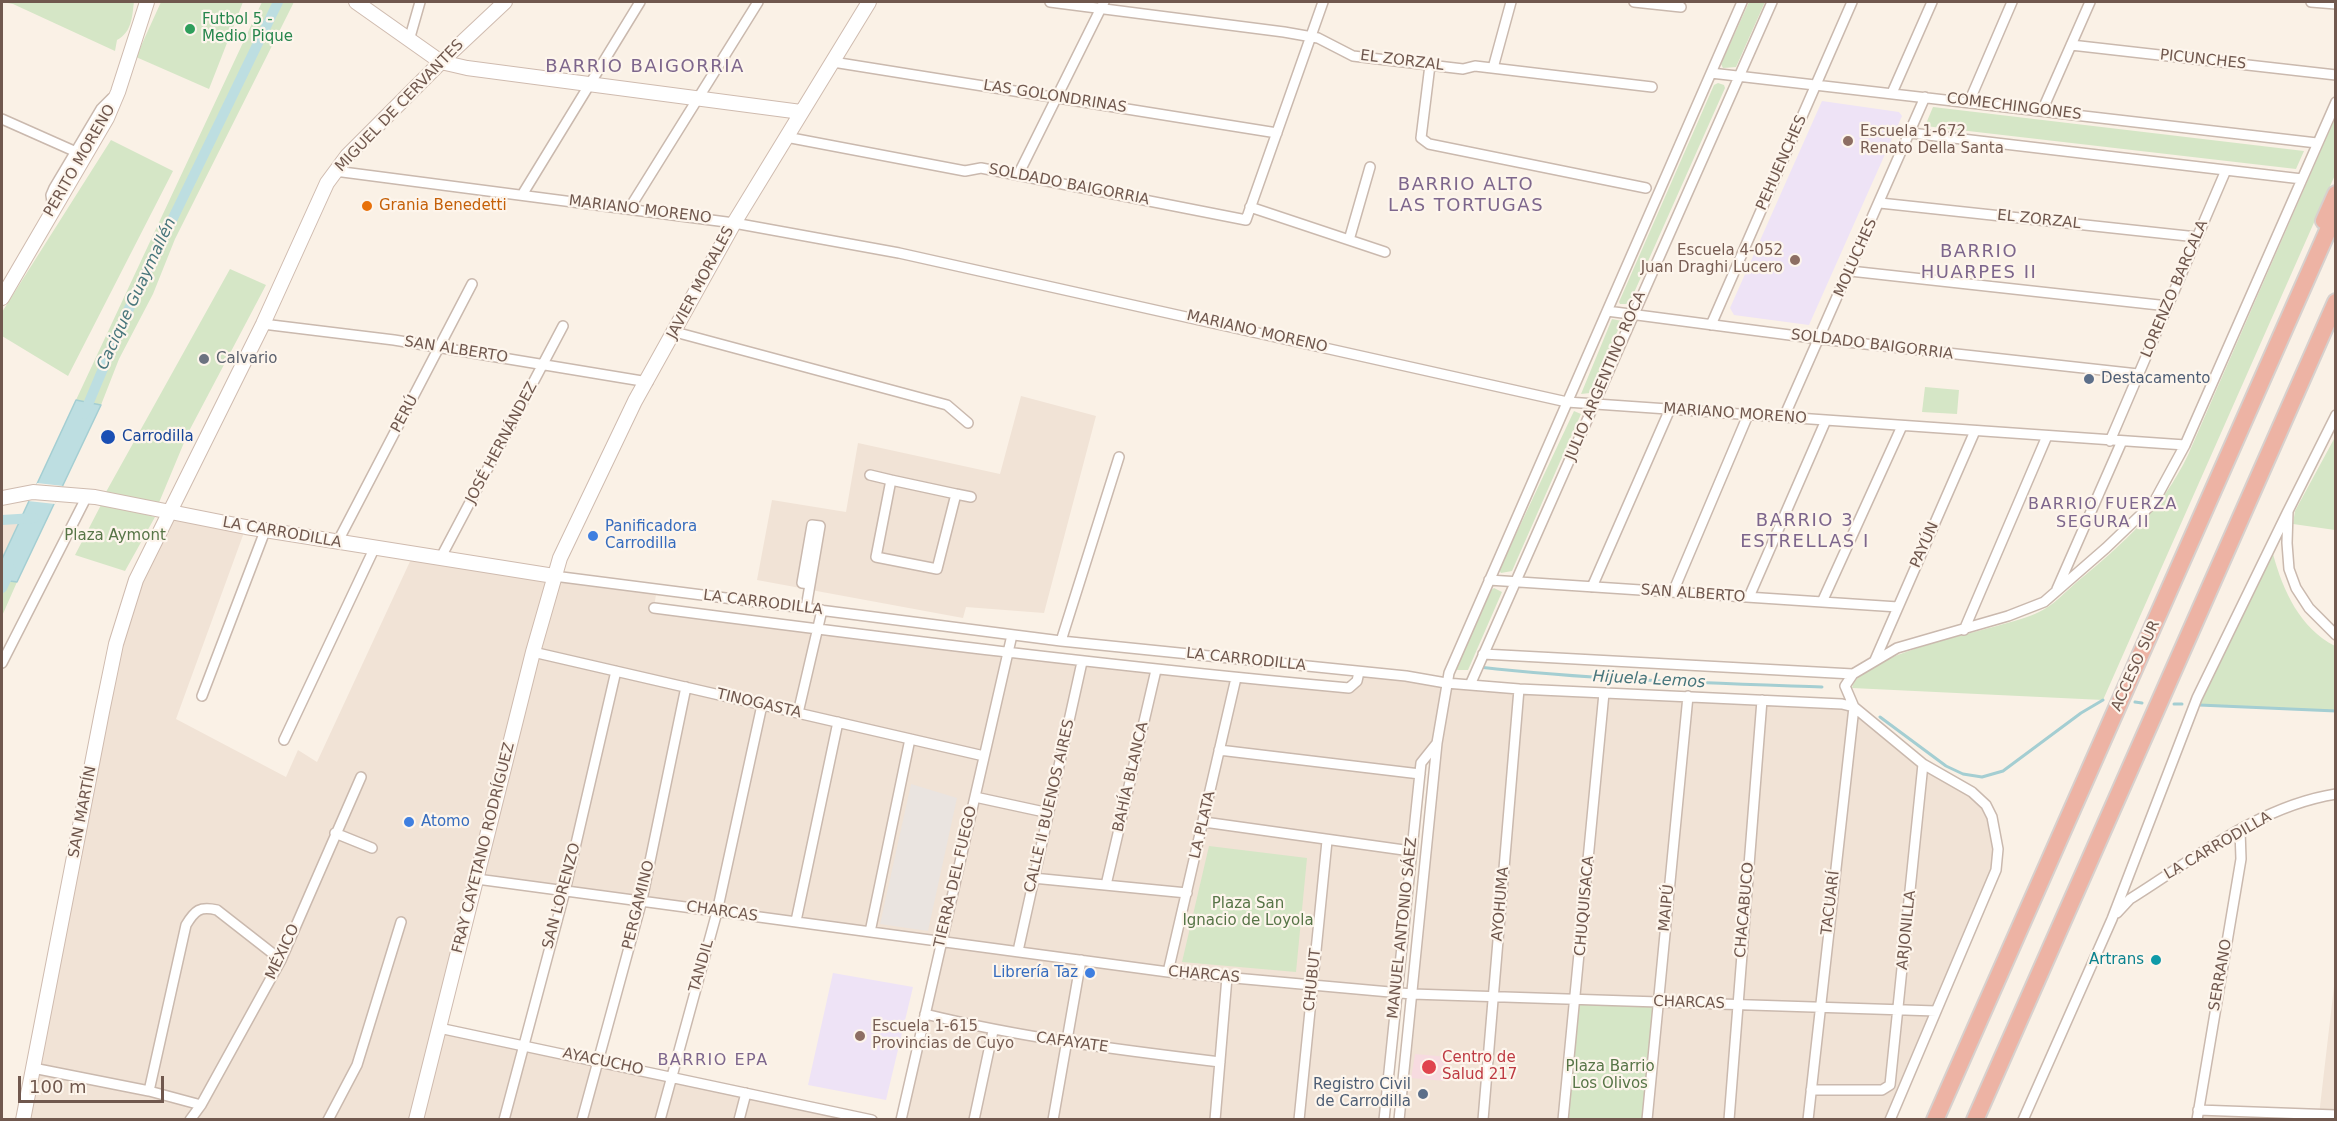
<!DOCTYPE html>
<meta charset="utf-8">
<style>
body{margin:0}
#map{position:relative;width:2337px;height:1121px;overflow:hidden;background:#faf1e6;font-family:"DejaVu Sans",sans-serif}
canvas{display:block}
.frame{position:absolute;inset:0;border:3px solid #70584e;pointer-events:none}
.scale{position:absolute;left:18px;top:1076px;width:146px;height:27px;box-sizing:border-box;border:3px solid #70584e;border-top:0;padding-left:8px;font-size:18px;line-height:21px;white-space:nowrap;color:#70584e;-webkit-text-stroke:4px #fdf5ec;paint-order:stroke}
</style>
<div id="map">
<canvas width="2337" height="1121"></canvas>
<div class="frame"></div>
<div class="scale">100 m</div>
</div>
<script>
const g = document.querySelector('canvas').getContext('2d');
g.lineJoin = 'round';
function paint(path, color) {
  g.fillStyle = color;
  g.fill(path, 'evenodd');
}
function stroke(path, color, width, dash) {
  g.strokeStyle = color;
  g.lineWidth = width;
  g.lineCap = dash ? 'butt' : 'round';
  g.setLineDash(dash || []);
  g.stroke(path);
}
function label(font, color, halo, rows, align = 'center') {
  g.font = font + ' "DejaVu Sans",sans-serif';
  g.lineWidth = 4.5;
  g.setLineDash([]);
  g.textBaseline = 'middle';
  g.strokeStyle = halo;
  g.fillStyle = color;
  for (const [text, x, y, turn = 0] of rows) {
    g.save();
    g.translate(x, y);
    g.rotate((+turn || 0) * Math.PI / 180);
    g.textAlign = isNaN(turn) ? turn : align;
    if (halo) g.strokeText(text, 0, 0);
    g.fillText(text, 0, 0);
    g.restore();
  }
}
paint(new Path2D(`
 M1021,396L1096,416L1044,613L966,607L963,618L757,580L772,500L846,512L858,443L1000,474Z
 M171,514L246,527L176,719L286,777L298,750L317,762L413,555L657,589L654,607L1349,688L1359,672L1446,683L1842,704L1923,764L1972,792L1992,817L1996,870L1890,1119H1399L1437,744L1425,757L1384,1119H901L941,942L565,891L478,872L439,1028L872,1119L23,1120L116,644Z
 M20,519L2,559V520Z
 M2335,978V1119L2197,1120L2198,1110L2319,1115Z`), '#f1e3d6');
paint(new Path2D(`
 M911,784L957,798L928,931L880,924Z`), '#eae4e0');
paint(new Path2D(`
 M1822,101L1899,112L1902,116L1809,325L1734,315L1730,308Z
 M833,973L913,987L886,1100L808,1085Z`), '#eee3f6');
paint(new Path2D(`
 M1415,1054L1447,1057L1445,1081L1411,1078Z`), '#f7dbe0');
paint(new Path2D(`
 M2,2H134C132,17 132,32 117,40L115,51L13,4Z
 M161,2H243L209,89L136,57Z
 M262,2H294L175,239L153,294L119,359L101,405L76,400Z
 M1749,2H1765L1736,67L1723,68L1721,64Z
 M1718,83L1724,85L1725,88L1629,304H1620L1619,302L1714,85Z
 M1933,107L2304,151L2296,169L1925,126Z
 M2335,118V175L2103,700L1852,688C1862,650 2003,630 2039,612C2053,606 2066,591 2078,581C2124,543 2162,509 2188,455Z
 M111,140L173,171L68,376L2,336V312Z
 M230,269L266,285L188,433L158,505L106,492Z
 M1612,319L1622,321L1590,393L1581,394Z
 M1925,387L1959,390L1957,414L1922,412Z
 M1574,411L1581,414L1512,571L1501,573L1499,570Z
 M2334,439L2335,530L2293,524L2295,511Z
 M102,503L155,517L125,571L75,555Z
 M2273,554C2283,591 2300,628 2335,646V711L2199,705Z
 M2,580L17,582L2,616Z
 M1494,588L1502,592L1468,670H1456L1455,668L1491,590Z
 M1209,846L1307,858L1296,972L1182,962Z
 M1577,999L1658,1002L1647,1119L1563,1120Z`), '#d5e6c6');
const water = new Path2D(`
 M76,400L101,405L17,582L2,580V559Z`);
paint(water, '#bddee1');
stroke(water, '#a4ced2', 1.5);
paint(new Path2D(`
 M37,483L63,486L55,504L28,501Z`), '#faf1e6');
stroke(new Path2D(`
 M1479,667C1593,680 1707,683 1822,687
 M2135,702L2142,703
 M2174,704H2182
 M2199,705L2336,711
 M1880,717L1946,766L1963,774L1982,777L2003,771L2081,713L2103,700`), '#a4ced2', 3);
stroke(new Path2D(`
 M84,414L123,321L278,2
 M2,520L34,518
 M2,588L11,569`), '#bddee1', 10);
const street = new Path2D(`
 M1050,2L1284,32L1318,38L1353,56L1463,69L1475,66L1652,87
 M1634,2L1681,7
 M2311,2L2336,4
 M410,37L420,2
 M2071,45L2336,75
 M833,62L1277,133
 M1430,65L1421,138L1429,144L1646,188
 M1493,68L1511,2
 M1711,73L2317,143
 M1892,93L1932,2
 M1969,102L2012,2
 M2042,111L2090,2
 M2,119L74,151
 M1911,133L2302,179
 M786,137L965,171L981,168L1246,220L1323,2
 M335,171L734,223L899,253L1567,402L2185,445
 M1018,175L1104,2
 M522,195L640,2
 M1880,203L2197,237
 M1250,207L1385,252
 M53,209L51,195L54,188L101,109L112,98
 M629,209L758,2
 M1349,240L1370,167
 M1850,271L2168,306
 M1607,311L1820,339L2138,374
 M263,324L394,340L648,382
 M1711,325L1852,2
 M675,332L947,405L968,423
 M2336,415L2288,511L2287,543L2289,569L2296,588L2309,608L2336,635
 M1784,417L1925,97
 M2110,441L2226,170
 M870,475L891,480
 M891,480L956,494L937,569L876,557Z
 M956,494L971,497
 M337,543L472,284
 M440,559L563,326
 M554,576L1061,641L1406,676L1446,683L1519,689L1842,704L1854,707L1923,764L1972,792L1986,805L1992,817L1998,849L1996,870L1890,1120
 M1489,580L1898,607
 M1592,587L1670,409
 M2057,589L2122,441
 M1673,592L1748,415
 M1749,597L1826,420
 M1822,602L1902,426
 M654,608C885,638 1117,667 1349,688L1357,681L1359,672
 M806,608L820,526L812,525L802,583L810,584
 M1964,630L2047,436
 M1061,641L1119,457
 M533,652L984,756
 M1483,654L1853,674
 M1875,660L1975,431
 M2,663L87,496
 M1470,685L1772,2
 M202,696L265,531
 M798,713L822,610
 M284,740L374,549
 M1219,750L1420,774
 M975,797L1049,813
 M1204,822L1411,851
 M335,833L372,848
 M1033,878L1187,893
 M477,879L1168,972L1412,994L1936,1011
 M1106,885L1156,670
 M2117,913L2130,899C2194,859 2259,806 2336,794
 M796,921L838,722
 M870,932L910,739
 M1018,951L1082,662
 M1168,972L1236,678
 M925,1014C1023,1038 1120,1050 1220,1062
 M439,1028L872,1120
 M33,1068L149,1091L201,1105
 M1811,1090H1882L1890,1085L1923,764
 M149,1091L186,925C195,910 200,906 217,910L281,960
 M2198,1110L2336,1115
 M190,1120L201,1105L281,960L361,777
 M328,1120L357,1065L401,922
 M504,1120L565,891L616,671
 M582,1120L642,900L686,687
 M660,1120L717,912L762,705
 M739,1120L746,1093
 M901,1120L1012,635
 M974,1120L993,1031
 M1053,1120L1081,960
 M1215,1120L1227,977
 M1299,1120L1327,841
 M1384,1120L1421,763L1437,743
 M1399,1120L1437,743L1449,673L1742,2
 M1483,1120L1519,689
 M1563,1120L1604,693
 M1647,1120L1688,696
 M1729,1120L1762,700
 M1808,1120L1854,707L1845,686L1853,674L1897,648L2008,616L2044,602L2106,548L2154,502L2185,445L2336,102
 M2023,1120L2112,919L2197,698L2288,511
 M2197,1120L2241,859L2240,830`);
const secondary = new Path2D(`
 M356,2L441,62L467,68L801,112
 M2,298L107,118L118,92L147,2
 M2,498L33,492L95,497L246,527L554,576
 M23,1120L102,712L116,644L136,580L263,324L327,183L347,156L441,62L505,2
 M416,1120L533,652L560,558L635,401L734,223L869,2`);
const highway = new Path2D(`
 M2324,221L2336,194
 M1935,1120L2336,212
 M1975,1120L2336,302`);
stroke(street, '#cab9ae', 12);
stroke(secondary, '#cfbbaf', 16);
stroke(highway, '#d7d0cd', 20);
stroke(street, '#fff', 9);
stroke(secondary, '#fff', 14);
stroke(highway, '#edb3a4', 16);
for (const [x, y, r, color] of [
 [190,29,6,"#2e9e5b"],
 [1848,141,6,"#8d6e63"],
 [367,206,6,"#e8710a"],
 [1795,260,6,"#8d6e63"],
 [204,359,6,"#6b7280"],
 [2089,379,6,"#5c6f8a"],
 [108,437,8,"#1a4fb4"],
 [593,536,6,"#3f7fe0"],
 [409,822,6,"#3f7fe0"],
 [2156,960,6,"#0f9aa8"],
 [1090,973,6,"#3f7fe0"],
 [860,1036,6,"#8d6e63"],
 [1429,1067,8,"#e0444e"],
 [1423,1094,6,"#5c6f8a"]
]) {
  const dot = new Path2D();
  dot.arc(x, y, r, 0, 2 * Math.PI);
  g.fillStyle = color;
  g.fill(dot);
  stroke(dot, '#fdf5ec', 2);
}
label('15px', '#27864d', '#fdf5ec', [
 ["Futbol 5 -",202,20],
 ["Medio Pique",202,37]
], 'left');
label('15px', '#70584e', '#fdf5ec', [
 ["PICUNCHES",2203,60,6],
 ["EL ZORZAL",1402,61,7],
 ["LAS GOLONDRINAS",1055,97,9],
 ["MIGUEL DE CERVANTES",400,106,-46],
 ["COMECHINGONES",2014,107,7],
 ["PERITO MORENO",80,161,-60],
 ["PEHUENCHES",1782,163,-66],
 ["SOLDADO BAIGORRIA",1069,185,11],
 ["MARIANO MORENO",640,210,7],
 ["EL ZORZAL",2039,220,6],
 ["MOLUCHES",1856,258,-66],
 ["JAVIER MORALES",701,283,-62],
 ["LORENZO BARCALA",2175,289,-67],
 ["MARIANO MORENO",1257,332,13],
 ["SOLDADO BAIGORRIA",1872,345,7],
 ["SAN ALBERTO",456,350,9],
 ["JULIO ARGENTINO ROCA",1606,376,-67],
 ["PERÚ",405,414,-62],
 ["MARIANO MORENO",1735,414,4],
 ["JOSÉ HERNÁNDEZ",502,443,-62],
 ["LA CARRODILLA",282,533,10],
 ["PAYÚN",1925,545,-66],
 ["SAN ALBERTO",1693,594,4],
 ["LA CARRODILLA",763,603,7],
 ["LA CARRODILLA",1246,660,6],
 ["ACCESO SUR",2136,666,-66],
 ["TINOGASTA",759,704,13],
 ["BAHÍA BLANCA",1131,777,-77],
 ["CALLE II BUENOS AIRES",1050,806,-77],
 ["SAN MARTÍN",83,812,-79],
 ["LA PLATA",1203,825,-77],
 ["LA CARRODILLA",2218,846,-30],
 ["FRAY CAYETANO RODRÍGUEZ",484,848,-76],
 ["TIERRA DEL FUEGO",956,877,-77],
 ["SAN LORENZO",562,896,-75],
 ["TACUARÍ",1831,903,-83],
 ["AYOHUMA",1501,904,-85],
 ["PERGAMINO",639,905,-76],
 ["CHUQUISACA",1585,906,-85],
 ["MAIPÚ",1667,908,-84],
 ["CHACABUCO",1745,910,-85],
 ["CHARCAS",722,912,8],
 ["MANUEL ANTONIO SÁEZ",1403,928,-84],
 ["ARJONILLA",1907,930,-84],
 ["MÉXICO",283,952,-65],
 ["TANDIL",702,966,-74],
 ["CHARCAS",1204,975,5],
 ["SERRANO",2221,975,-80],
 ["CHUBUT",1313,980,-84],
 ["CHARCAS",1689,1003,2],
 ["CAFAYATE",1072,1043,8],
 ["AYACUCHO",603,1062,12]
]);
label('15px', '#785e54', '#fdf5ec', [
 ["Escuela 1-672",1860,132],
 ["Renato Della Santa",1860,149],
 ["Escuela 4-052",1783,251,"right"],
 ["Juan Draghi Lucero",1783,268,"right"],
 ["Escuela 1-615",872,1027],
 ["Provincias de Cuyo",872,1044]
], 'left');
label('15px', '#c56008', '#fdf5ec', [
 ["Grania Benedetti",379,206]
], 'left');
label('15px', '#5b616d', '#fdf5ec', [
 ["Calvario",216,359]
], 'left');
label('15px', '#4e5e75', '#fdf5ec', [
 ["Destacamento",2101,379],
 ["Registro Civil",1411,1085,"right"],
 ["de Carrodilla",1411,1102,"right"]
], 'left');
label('15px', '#164399', '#fdf5ec', [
 ["Carrodilla",122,437]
], 'left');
label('15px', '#366cbe', '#fdf5ec', [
 ["Panificadora",605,527],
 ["Carrodilla",605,544],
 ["Atomo",421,822],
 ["Librería Taz",1078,973,"right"]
], 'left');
label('15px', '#577547', '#fdf5ec', [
 ["Plaza Aymont",115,536],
 ["Plaza San",1248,904],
 ["Ignacio de Loyola",1248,921],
 ["Plaza Barrio",1610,1067],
 ["Los Olivos",1610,1084]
]);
label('15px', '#0d838f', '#fdf5ec', [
 ["Artrans",2144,960]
], 'right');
label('15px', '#be3a42', '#fdf5ec', [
 ["Centro de",1442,1058],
 ["Salud 217",1442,1075]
], 'left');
label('italic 16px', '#47757b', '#fdf5ec', [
 ["Cacique Guaymallén",137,294,-65],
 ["Hijuela Lemos",1649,680,3]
]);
g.letterSpacing = '1.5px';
label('16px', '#7d668c', '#fdf5ec', [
 ["BARRIO FUERZA",2103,505],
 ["SEGURA II",2103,523],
 ["BARRIO EPA",713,1061]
]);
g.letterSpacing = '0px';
g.letterSpacing = '1.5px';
label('18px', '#7d668c', '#fdf5ec', [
 ["BARRIO BAIGORRIA",645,67],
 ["BARRIO ALTO",1466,185],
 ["LAS TORTUGAS",1466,206],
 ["BARRIO",1979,252],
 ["HUARPES II",1979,273],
 ["BARRIO 3",1805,521],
 ["ESTRELLAS I",1805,542]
]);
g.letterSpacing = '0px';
</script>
